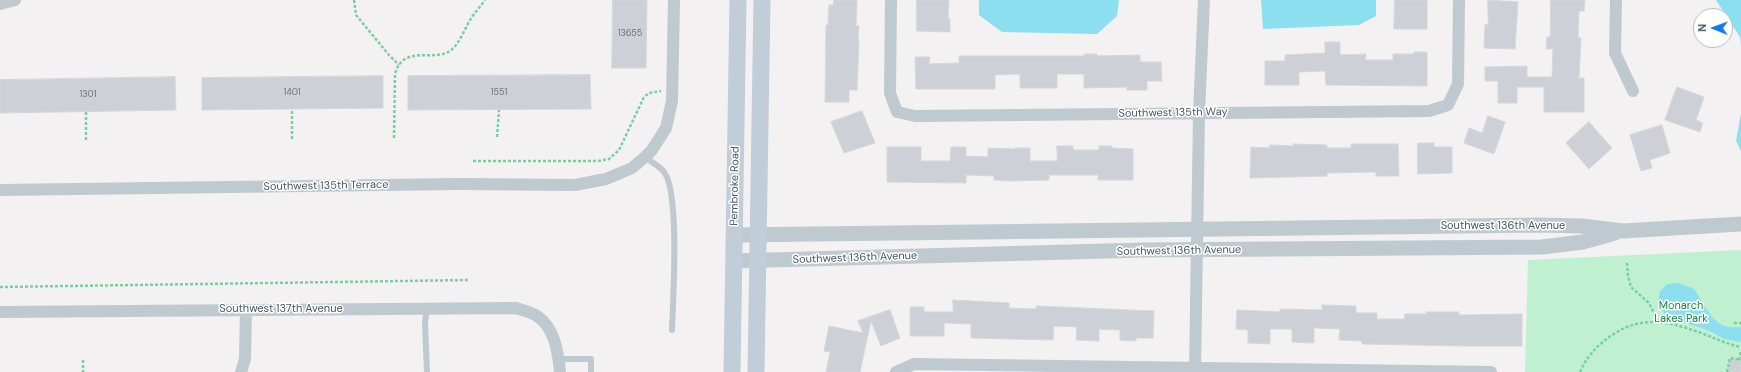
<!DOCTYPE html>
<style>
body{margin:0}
#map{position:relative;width:1741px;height:372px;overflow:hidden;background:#f3f1f1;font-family:"DM Sans",sans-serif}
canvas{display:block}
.north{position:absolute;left:1693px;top:8px;width:40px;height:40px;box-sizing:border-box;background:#fff;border:1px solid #b6bbbf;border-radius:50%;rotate:271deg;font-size:11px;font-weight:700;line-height:16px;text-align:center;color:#48555f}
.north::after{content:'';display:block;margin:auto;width:14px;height:18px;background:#137aeb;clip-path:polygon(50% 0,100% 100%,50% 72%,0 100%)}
</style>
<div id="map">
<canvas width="1741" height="372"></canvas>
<div class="north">N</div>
</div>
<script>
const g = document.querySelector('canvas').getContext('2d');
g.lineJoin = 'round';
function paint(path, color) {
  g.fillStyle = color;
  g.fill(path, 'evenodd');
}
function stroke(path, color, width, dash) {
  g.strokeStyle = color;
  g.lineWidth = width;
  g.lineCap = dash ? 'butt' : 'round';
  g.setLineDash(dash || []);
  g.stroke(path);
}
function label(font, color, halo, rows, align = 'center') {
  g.font = font + ' "DM Sans",sans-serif';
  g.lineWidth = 3;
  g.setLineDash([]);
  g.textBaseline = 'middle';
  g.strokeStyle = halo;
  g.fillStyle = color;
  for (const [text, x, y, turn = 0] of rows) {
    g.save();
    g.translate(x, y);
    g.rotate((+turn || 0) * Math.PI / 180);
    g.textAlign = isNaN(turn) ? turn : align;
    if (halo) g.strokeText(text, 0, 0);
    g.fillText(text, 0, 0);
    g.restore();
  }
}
paint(new Path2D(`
 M1741,250V372H1525L1528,260Z`), '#bff1d1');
paint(new Path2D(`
 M979,0H1119L1117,16L1097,34L1002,32L979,15Z
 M1261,0H1376V16L1359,25L1263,29Z
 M1716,0H1741V46L1740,37Z
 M1741,113V151L1736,141Z
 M1678,283L1694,289C1703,301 1709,320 1725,326C1729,328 1736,327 1741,327V342L1724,339L1710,331L1670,318L1664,313L1658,302L1660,291L1667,284Z`), '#8bdfef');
const building = new Path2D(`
 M613,0H647L646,68H612Z
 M834,0H857L856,26H859L858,41H859L857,90H849V102H825L826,25H828L829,5H833Z
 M917,0H949L948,19H950V32L917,31Z
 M1395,0H1427V29H1394Z
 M1488,0L1518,2L1515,49L1484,48L1485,24L1488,25Z
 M1551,0H1585L1584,11H1579L1578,38H1581L1579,78H1584V112H1544V87H1517V103H1498V81H1485V67L1527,66V77H1552L1553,49H1546L1547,37H1550Z
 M1325,42H1340V55L1366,54L1365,60H1393V54H1414V52H1427V86L1326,85L1325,71L1299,72V85H1265V61H1285V55L1325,53Z
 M1084,54H1097V56L1140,55V62H1161L1162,81H1147V90H1127V87L1084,88V74H1057V88H1020V74L995,75V89H916L915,57H930L929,64L959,63V56H1084Z
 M590,75L591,109L408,110V76Z
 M383,76V108L202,110V78Z
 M175,77L176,110L0,113V80Z
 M1677,87L1704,97L1696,120L1703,123L1700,132L1665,120Z
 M862,111L875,143L844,153L831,122Z
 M1488,116L1505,122L1494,154L1464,143L1469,128L1482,133Z
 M1589,122L1612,148L1589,169L1566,143Z
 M1662,125L1670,153L1650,160L1652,168L1641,171L1630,135Z
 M1418,143H1434V147H1452V173L1418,174Z
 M1293,144L1327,145V148H1351V144H1398L1399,176H1376V172L1327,173V176L1250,178L1251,147L1270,148V145L1293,146Z
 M1057,146H1073V150H1099V146H1112V148L1133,149V180H1098V175H1049V180L1008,181L994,180V176L966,175V183L887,182V147H921V161H950L951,147H966V156L988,157V148L1015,149V148H1030V161H1057Z
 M953,300L1009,303V308L1036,309V306L1154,311L1153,338H1136V341L1120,340V330L1099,329V341L1076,340L1077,327L1054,326L1053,340L971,338V324L944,323V336H910V307H924V312H953Z
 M1322,305L1356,306V313H1377V319H1404L1405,314H1426V312H1459V315L1522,314V346H1462L1362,344V341L1339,340L1340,329L1314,328V343L1292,342V329H1270V344L1248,343V330L1236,329L1237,310L1280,312V309L1322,310Z
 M890,310L900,338L881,346L871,321L860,372H826L830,352L824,351L829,326L863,333L858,321Z
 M1730,359L1741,361V372H1728Z`);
paint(building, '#cdd0d6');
stroke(building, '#d5d7dd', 1);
stroke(new Path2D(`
 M354,0L356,15L389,55L399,65
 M86,112V142
 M497,137L499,110
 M394,138L395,74C403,44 433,62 450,51C460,44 465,27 472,17C476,11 481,6 485,0
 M292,139V109
 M473,161H598L609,159L619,150L644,97L649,93L661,91
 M1627,263L1628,276L1631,287L1649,303L1658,321
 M0,287L469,280
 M1734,323H1741
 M83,360V372
 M1739,360L1741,351
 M1580,372C1587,356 1598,344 1614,334C1641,316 1669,321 1698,332C1713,337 1726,344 1741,347
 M1727,372L1730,358L1741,360`), '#76d1a0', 2.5, [3, 2]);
stroke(new Path2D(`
 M645,157C651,162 660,166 664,172C680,192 673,300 672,330
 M559,359H591V372
 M427,372L425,323L427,308`), '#bfc9d0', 6);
stroke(new Path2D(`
 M891,0L890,93L897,112L915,116L1429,111L1448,105L1458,84L1459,0
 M1616,0L1615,53L1633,91
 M0,4L15,0
 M0,190L459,184L575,185L606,179L632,168L645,157L652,150L666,128L672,101L674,0
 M0,312L516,308C522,310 531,312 537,316C555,328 558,352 560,372
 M241,372L245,359L246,310
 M896,372L914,364L1491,372
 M1195,372L1199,113L1204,0`), '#bfc9d0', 12);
stroke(new Path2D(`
 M734,235L1541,225L1581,226L1623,231L1741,224
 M733,261L1144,250L1542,247L1583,242L1615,233`), '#bfc9d0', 15);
stroke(new Path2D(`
 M732,372L738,0
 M756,372L762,0`), '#c1cdd8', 17);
label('9px', '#69747d', null, [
 ["13655",630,34],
 ["1401",292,93],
 ["1551",499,93],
 ["1301",88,95]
]);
label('11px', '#48555f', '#fff', [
 ["Southwest 135th Way",1173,113,-1],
 ["Southwest 135th Terrace",326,186,-1],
 ["Pembroke Road",735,186,-89],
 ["Southwest 136th Avenue",1503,226],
 ["Southwest 136th Avenue",1179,251,-1],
 ["Southwest 136th Avenue",855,258,-2],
 ["Southwest 137th Avenue",281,309]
]);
label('11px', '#148548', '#fff', [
 ["Monarch",1681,306],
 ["Lakes Park",1681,319]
]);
</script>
